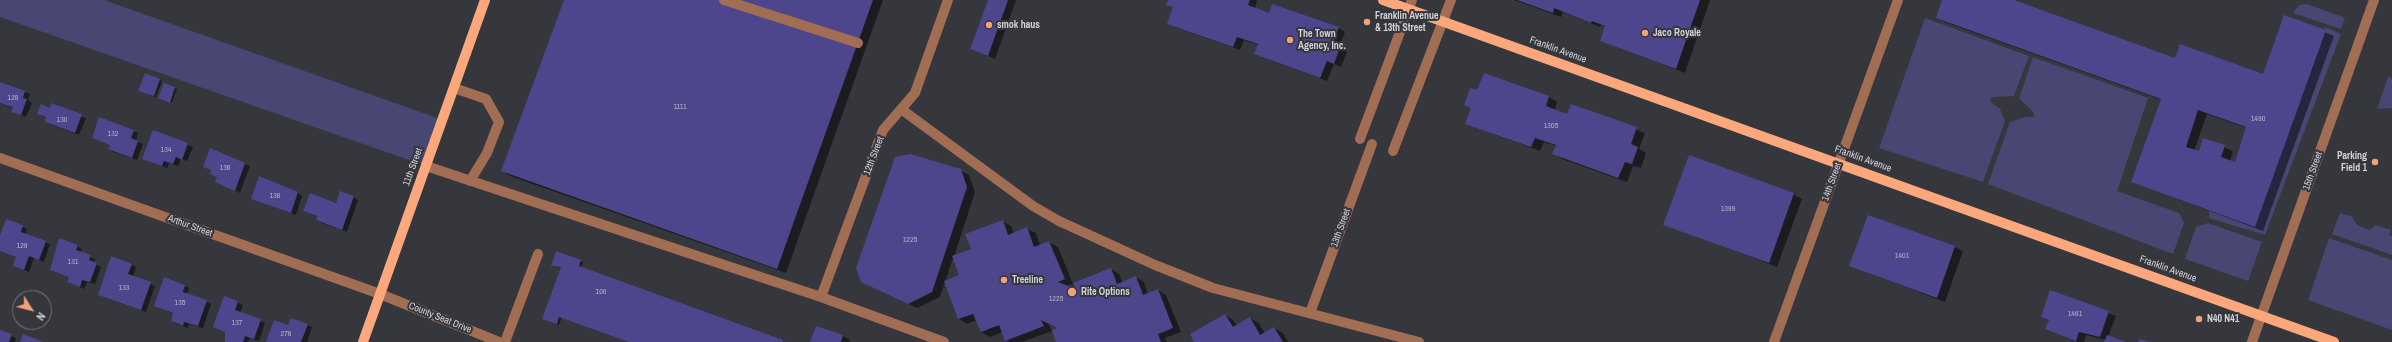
<!DOCTYPE html>
<style>
body{margin:0}
#map{position:relative;width:2392px;height:342px;overflow:hidden;background:#36363d;font-family:"Archivo Narrow",sans-serif}
canvas{display:block}
.north{position:absolute;left:12px;top:290px;width:40px;height:40px;box-sizing:border-box;background:#36363d;border:1px solid #75757b;border-radius:50%;rotate:126deg;font-size:11px;font-weight:700;line-height:16px;text-align:center;color:#d3d3d8}
.north::after{content:'';display:block;margin:auto;width:14px;height:18px;background:#f0a27a;clip-path:polygon(50% 0,100% 100%,50% 72%,0 100%)}
</style>
<div id="map">
<canvas width="2392" height="342"></canvas>
<div class="north">N</div>
</div>
<script>
const g = document.querySelector('canvas').getContext('2d');
g.lineJoin = 'round';
function paint(path, color) {
  g.fillStyle = color;
  g.fill(path, 'evenodd');
}
function stroke(path, color, width, dash) {
  g.strokeStyle = color;
  g.lineWidth = width;
  g.lineCap = dash ? 'butt' : 'round';
  g.setLineDash(dash || []);
  g.stroke(path);
}
function label(font, color, halo, rows, align = 'center') {
  g.font = font + ' "Archivo Narrow",sans-serif';
  g.lineWidth = 4;
  g.setLineDash([]);
  g.textBaseline = 'middle';
  g.strokeStyle = halo;
  g.fillStyle = color;
  for (const [text, x, y, turn = 0] of rows) {
    g.save();
    g.translate(x, y);
    g.rotate((+turn || 0) * Math.PI / 180);
    g.textAlign = isNaN(turn) ? turn : align;
    if (halo) g.strokeText(text, 0, 0);
    g.fillText(text, 0, 0);
    g.restore();
  }
}
paint(new Path2D(`
 M0,0H104L443,120L426,166L0,17Z
 M2307,4L2345,18L2341,29L2293,13L2299,5Z
 M1925,18L2029,56L2014,96L1992,97L1990,101L2000,109L2005,121L1983,182L1879,148Z
 M2325,27L2341,34L2265,235L2209,218V211L2205,209L2255,227Z
 M2033,57L2148,98L2117,191L2179,213L2184,223L2173,254L1988,184L2010,122L2025,117H2034V113L2019,98Z
 M2388,77L2392,78V108L2377,109Z
 M2340,213L2353,217C2354,226 2362,227 2370,230L2375,225L2391,230L2389,235L2392,236V255L2332,234Z
 M2208,223L2262,242L2248,281L2185,259L2196,227Z
 M2329,238L2392,260V330L2308,300Z`), '#484672');
paint(new Path2D(`
 M565,0H883L786,273L510,176L502,171Z
 M989,0H1016L995,59L971,49Z
 M1169,0H1257L1255,9L1269,14L1339,28L1345,32L1339,47L1347,52L1341,67L1334,64L1327,81L1262,57L1256,53L1258,45L1244,40L1240,50L1175,27L1168,23L1174,8L1167,4Z
 M1514,0H1710L1685,73L1601,41L1606,27L1601,25L1600,27L1563,12L1561,17Z
 M1943,0H2011L2176,59L2264,75L2285,16L2334,36L2263,231L2132,182L2162,100L1945,22L1937,18ZM2207,114L2247,128L2235,163L2230,161L2233,151L2204,139L2199,153L2194,151Z
 M1484,74L1549,97L1557,102L1555,110L1568,115L1571,105L1645,133L1639,149L1646,153L1641,168L1633,166L1627,182L1562,159L1554,154L1556,146L1544,142L1540,151L1466,124Z
 M160,80L162,81L156,97L142,92Z
 M0,83L30,94L28,100L32,103L26,117L12,111L14,108L0,103Z
 M175,88L177,89L172,103L161,99Z
 M50,109L86,118L79,135L51,125L46,122L47,118L39,114Z
 M99,119L138,133L136,141L143,144L137,160L114,152L109,149L110,145L93,138Z
 M153,132L193,147L187,161L181,159L178,166L169,163L167,168L143,159Z
 M210,149L250,166L240,193L221,184L212,170Z
 M960,170L969,175L975,192L954,257L972,250L1002,221L1011,226L1014,234L1027,229L1036,233L1040,245L1049,242L1058,247L1073,284L1066,286L1078,291L1111,269L1119,274L1123,283L1136,277L1144,282L1148,294L1158,290L1166,295L1181,332L1165,338L1167,342H1057L1059,329L1048,324L1052,331L1022,342H1009L1006,340L1002,332L990,337L981,332L977,320L967,324L959,319L945,282L940,297L917,308L871,286ZM953,258L960,276L945,282Z
 M298,193L302,196L296,215L257,201Z
 M1793,194L1802,199L1777,267L1664,224Z
 M354,197L358,200L347,232L322,223L317,220L318,217L304,211Z
 M6,220L27,229L25,234L50,244L44,262L34,258L29,272L14,266L17,257L0,251V238Z
 M77,246L82,249L80,253L95,259L94,263L101,267L95,284L87,282L84,289L68,282L70,277L51,270Z
 M1955,247L1963,251L1945,302L1850,266Z
 M557,252L583,262L581,268L785,342H631L562,317L559,325L546,320L562,268L552,266Z
 M131,264L136,267L133,277L155,286L146,312L104,297Z
 M185,286L189,288L187,294L211,304L203,328L189,324L188,328L176,324L172,321L174,314L155,306Z
 M2051,291L2116,316L2108,337L2124,342H2105L2106,340L2086,335L2084,342H2078L2047,329L2049,320L2042,316Z
 M224,298L243,305L240,313L265,323L259,341L250,338L248,342H226V332L214,327Z
 M1225,315L1233,320L1237,326L1250,318L1259,323L1265,334L1274,328L1283,333L1288,342H1195Z
 M307,325L312,327L307,342H267L288,327Z
 M816,327L843,336L850,340L849,342H811Z
 M0,331L16,338L15,342H0Z`), '#0007');
paint(new Path2D(`
 M564,0H873L777,269L501,171Z
 M988,0H1008L988,56L970,49Z
 M1168,0H1250L1248,5L1269,13L1272,4L1339,27L1333,44L1340,47L1334,64L1327,61L1320,78L1254,54L1258,44L1237,37L1233,47L1167,24L1173,7L1166,5Z
 M1517,0H1700L1676,69L1600,41L1605,26L1592,21L1591,23L1554,8L1553,13Z
 M1942,0H2014L2175,58L2180,44L2263,74L2284,15L2326,30L2255,227L2131,182L2161,99L1936,18ZM2198,110L2246,127L2235,162L2221,157L2225,145L2203,138L2199,151L2186,147Z
 M145,73L160,79L154,96L138,91Z
 M1484,73L1549,96L1546,106L1567,114L1571,104L1637,127L1631,144L1638,147L1632,164L1625,162L1618,178L1552,154L1556,145L1535,138L1531,147L1465,124L1471,108L1464,105L1470,88L1477,90Z
 M0,82L25,91L23,98L27,99L21,115L11,112L13,107L0,103Z
 M164,83L175,87L170,103L158,98Z
 M51,103L82,114L75,133L45,122L46,117L37,114L41,104L50,108Z
 M99,117L134,130L131,138L138,141L132,158L108,149L110,145L92,138Z
 M153,130L188,143L182,160L176,157L173,164L164,161L162,166L142,159Z
 M210,148L245,163L235,191L215,182L217,177L210,174L211,170L203,167Z
 M910,154L961,169L967,187L932,292L908,304L861,282L856,268L895,157Z
 M1689,155L1794,193L1769,263L1663,225Z
 M259,176L298,192L291,213L251,199Z
 M340,191L354,196L342,230L316,220L317,216L303,211L310,193L336,203Z
 M1868,215L1955,246L1937,298L1849,266Z
 M6,219L23,225L21,232L46,241L39,260L29,256L24,270L13,266L16,257L0,251V235Z
 M1003,220L1008,235L1027,227L1034,247L1049,241L1065,279L1058,282L1076,289L1073,283L1111,268L1117,284L1136,276L1143,295L1158,289L1173,328L1158,334L1161,342H1056L1052,330L1057,328L1041,320L1044,326L1005,341L999,325L981,332L973,314L958,319L944,281L959,275L952,256L971,249L965,234Z
 M59,238L78,245L76,250L91,255L89,260L97,263L90,282L82,280L80,287L67,282L69,277L50,270Z
 M556,251L581,260L579,266L783,340V342H629L559,317L557,324L542,319L561,267L551,266Z
 M111,256L132,264L128,274L151,282L141,310L98,295Z
 M164,277L185,285L183,292L207,300L198,326L184,322L183,326L171,321L173,313L154,306Z
 M2050,290L2109,311L2100,337L2079,332L2076,341L2045,329L2049,320L2041,317Z
 M224,296L238,301L235,310L261,319L254,339L245,336L243,342H225V332L213,327Z
 M1225,314L1233,327L1250,317L1260,335L1274,327L1283,342H1194L1190,334Z
 M291,318L308,324L301,342H266L274,320L288,325Z
 M816,326L843,335L841,342H810Z
 M0,330L12,334L9,342H0Z
 M23,334L44,342H20Z
 M2107,335L2126,342H2104Z
 M2140,339L2149,342H2138Z`), '#4e468c');
stroke(new Path2D(`
 M724,0L858,43
 M454,88L486,99L499,122L487,153L470,181
 M901,109L1033,206L1059,221L1155,265L1213,288L1419,342
 M1360,139L1412,0
 M1393,151L1451,0
 M0,158L380,294L499,342
 M426,166L821,297L944,342
 M821,297L883,130L915,93L948,0
 M1310,313L1372,144
 M505,342L538,254
 M1774,342L1898,0
 M2252,342L2374,0`), '#a16d53', 10);
stroke(new Path2D(`
 M1383,0L2334,342
 M363,342L485,0`), '#fda77c', 10);
for (const [x, y, r, color] of [
 [1367,22,4,"#f0a27a"],
 [989,25,4,"#f0a27a"],
 [1645,33,4,"#f0a27a"],
 [1290,40,4,"#f0a27a"],
 [2375,162,4,"#f0a27a"],
 [1004,280,4,"#f0a27a"],
 [1072,292,5,"#f0a27a"],
 [2199,319,4,"#f0a27a"]
]) {
  const dot = new Path2D();
  dot.arc(x, y, r, 0, 2 * Math.PI);
  g.fillStyle = color;
  g.fill(dot);
  stroke(dot, '#36363d', 1.5);
}
label('8px', '#b2b0c5', null, [
 ["128",13,98],
 ["1111",680,107],
 ["1490",2258,119],
 ["130",62,120],
 ["1305",1551,126],
 ["132",113,134],
 ["134",166,150],
 ["136",225,168],
 ["138",275,196],
 ["1399",1728,209],
 ["1225",910,240],
 ["129",22,246],
 ["1401",1902,256],
 ["131",73,262],
 ["133",124,288],
 ["100",601,292],
 ["1225",1056,299],
 ["135",180,303],
 ["1461",2075,314],
 ["137",237,323],
 ["276",286,334]
]);
label('bold 10px', '#d3d3d8', '#36363d', [
 ["Franklin Avenue",1375,16],
 ["& 13th Street",1375,28],
 ["smok haus",997,25],
 ["Jaco Royale",1653,33],
 ["The Town",1298,34],
 ["Agency, Inc.",1298,46],
 ["Parking",2367,156,"right"],
 ["Field 1",2367,168,"right"],
 ["Treeline",1012,280],
 ["Rite Options",1081,292],
 ["N40 N41",2207,319]
], 'left');
label('10px', '#d3d3d8', '#36363d', [
 ["Franklin Avenue",1558,50,20],
 ["12th Street",874,156,-69],
 ["Franklin Avenue",1863,159,20],
 ["11th Street",413,167,-70],
 ["15th Street",2313,171,-70],
 ["14th Street",1832,182,-70],
 ["Arthur Street",190,226,20],
 ["13th Street",1341,228,-70],
 ["Franklin Avenue",2168,269,20],
 ["County Seat Drive",440,318,22]
]);
</script>
